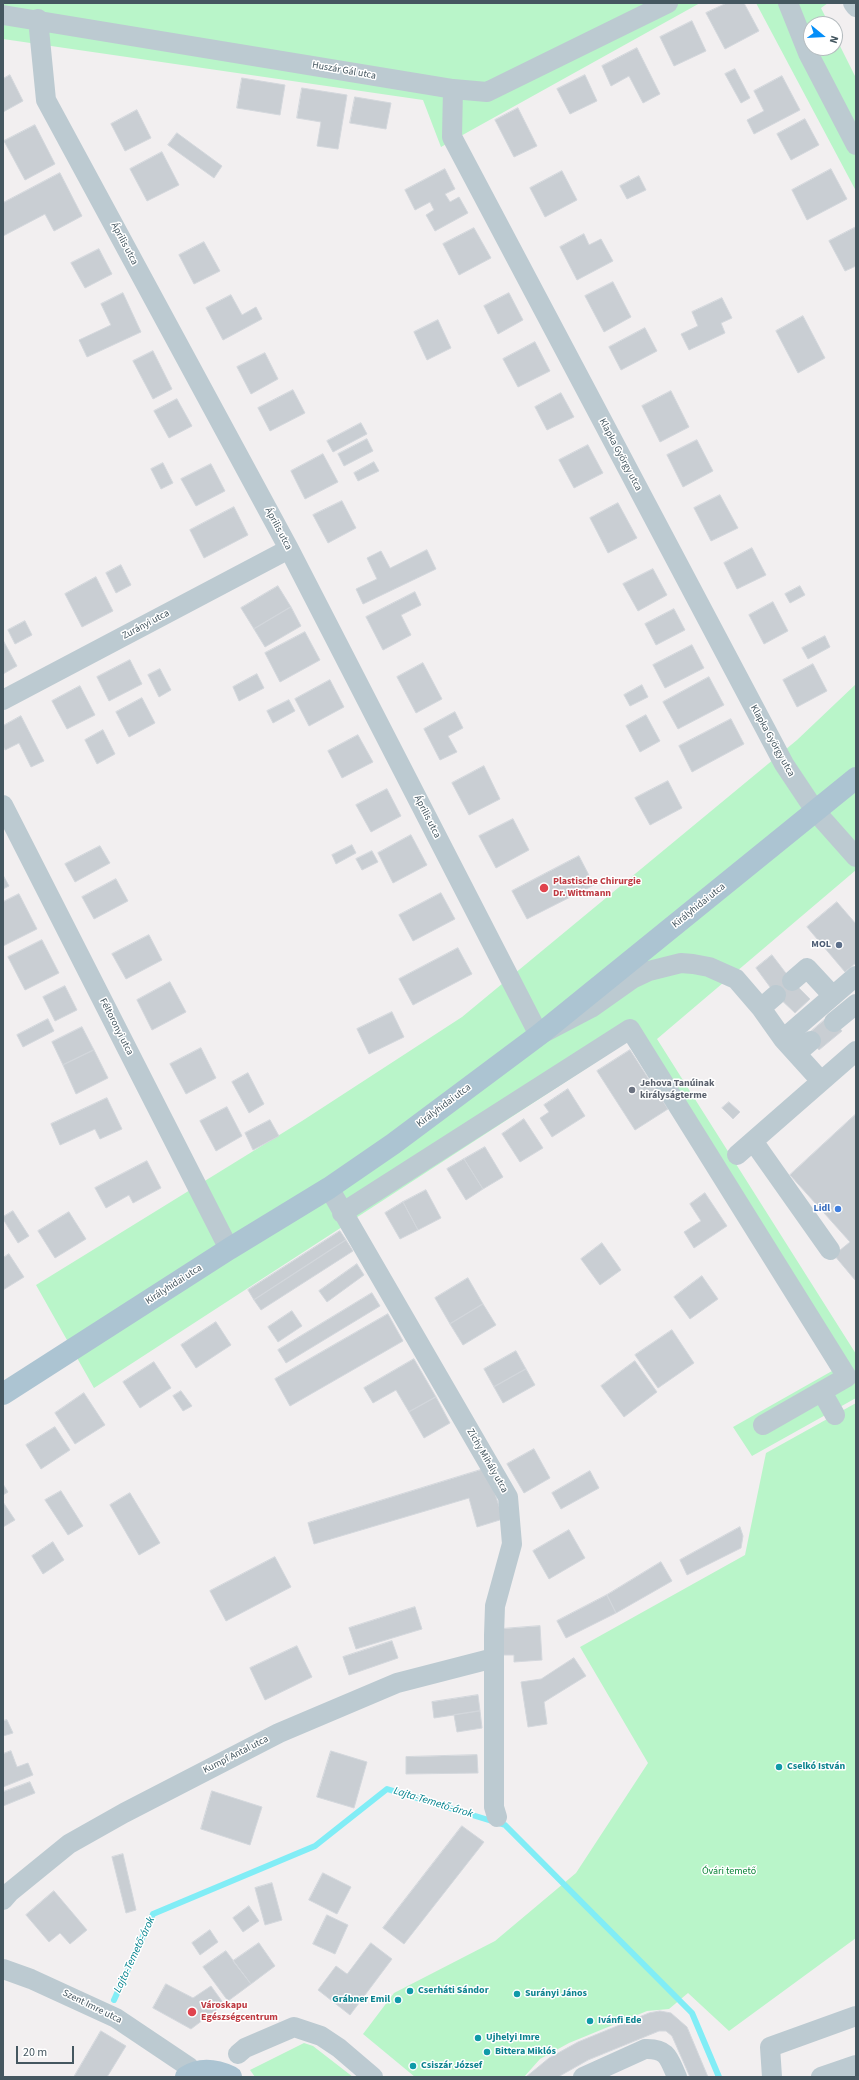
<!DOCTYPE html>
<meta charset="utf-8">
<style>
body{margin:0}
#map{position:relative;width:859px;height:2080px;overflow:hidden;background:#f2eff0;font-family:"Source Sans 3",sans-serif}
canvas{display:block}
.frame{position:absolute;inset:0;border:4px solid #455760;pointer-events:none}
.north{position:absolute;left:803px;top:16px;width:40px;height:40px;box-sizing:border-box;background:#fff;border:1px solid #b5bcbf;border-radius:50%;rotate:108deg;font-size:11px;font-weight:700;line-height:16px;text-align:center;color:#455760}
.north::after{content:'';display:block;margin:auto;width:14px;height:18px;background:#048ef8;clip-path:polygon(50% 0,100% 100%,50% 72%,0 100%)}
.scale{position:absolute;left:16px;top:2046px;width:58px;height:18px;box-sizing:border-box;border:2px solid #455760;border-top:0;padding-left:5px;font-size:12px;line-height:14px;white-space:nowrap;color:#455760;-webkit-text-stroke:3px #fff;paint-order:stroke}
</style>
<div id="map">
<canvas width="859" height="2080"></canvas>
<div class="frame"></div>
<div class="north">N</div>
<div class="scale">20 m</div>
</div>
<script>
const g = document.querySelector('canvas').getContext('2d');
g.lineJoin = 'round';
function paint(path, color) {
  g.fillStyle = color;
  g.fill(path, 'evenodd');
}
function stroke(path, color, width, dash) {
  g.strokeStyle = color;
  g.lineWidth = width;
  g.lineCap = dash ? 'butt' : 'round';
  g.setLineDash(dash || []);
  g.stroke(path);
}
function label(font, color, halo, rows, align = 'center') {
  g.font = font + ' "Source Sans 3",sans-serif';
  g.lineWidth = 3;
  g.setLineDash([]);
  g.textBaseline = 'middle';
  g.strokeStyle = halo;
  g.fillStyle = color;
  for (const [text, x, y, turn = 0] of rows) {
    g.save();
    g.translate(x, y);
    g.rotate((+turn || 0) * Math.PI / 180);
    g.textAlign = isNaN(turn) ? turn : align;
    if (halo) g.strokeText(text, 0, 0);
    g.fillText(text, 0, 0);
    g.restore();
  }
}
paint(new Path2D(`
 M3,3H700L441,147L423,100L3,39Z
 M756,3H828L821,8L829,24H811V48H835V36L856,78V191Z
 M856,684V870L657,1039L856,1354V1398L752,1456L733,1427L832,1371L630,1040L94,1388L36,1285L302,1121L462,1017L797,740Z
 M856,1403V1938L729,2031L688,1993L669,2009L647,2011L569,2043L540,2059L524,2077H415L363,2034L394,1993L495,1941L576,1873L648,1763L580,1647L745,1555L766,1453Z
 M304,2043L313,2046L353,2077H255L250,2070Z`), '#b9f5c9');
stroke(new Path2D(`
 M114,2000L153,1914L315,1846L387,1789L505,1825L692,2013L719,2077`), '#81edf6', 6);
const building = new Path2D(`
 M727,3H744L759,31L725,49L706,13Z
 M692,21L706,51L674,66L660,37Z
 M637,48L660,94L643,103L629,76L611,86L602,66Z
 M735,69L750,98L741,103L725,74Z
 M10,75L23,101L3,112V79Z
 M585,75L597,101L570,114L557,89Z
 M782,76L800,110L754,134L747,120L764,111L754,91Z
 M242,78L285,85L280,115L237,108Z
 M302,88L347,95L338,149L317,146L321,122L297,118Z
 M355,97L391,103L386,129L350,123Z
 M518,108L537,146L514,157L495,120Z
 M137,110L151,138L125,151L111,124Z
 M805,119L819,145L791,160L777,134Z
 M35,125L55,164L25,180L4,141Z
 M177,133L222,166L214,178L168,145Z
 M162,152L179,185L147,201L130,169Z
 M445,169L455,189L445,194L450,202L459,197L468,213L435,231L426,215L434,210L430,202L415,210L405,190Z
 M831,169L847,199L807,220L792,190Z
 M562,171L577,200L545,217L530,188Z
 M60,173L82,216L54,231L45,214L3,236V203Z
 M639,176L646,190L627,199L620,186Z
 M856,227V266L845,271L829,241Z
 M474,228L491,258L459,275L443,244Z
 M584,234L589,245L601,239L613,261L577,280L560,247Z
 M204,242L220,271L194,284L179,255Z
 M99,249L112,274L85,288L71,263Z
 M613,282L631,317L604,332L585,296Z
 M123,293L141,332L87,357L79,340L111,325L101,304Z
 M509,293L523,320L498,334L484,306Z
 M231,295L242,315L256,307L262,319L223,340L206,308Z
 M722,298L732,318L721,323L725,333L689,350L681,334L698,326L692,312Z
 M803,316L825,358L798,373L776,331Z
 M438,320L451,348L427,360L414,332Z
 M645,328L657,351L621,370L609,347Z
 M535,342L550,371L518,387L503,359Z
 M153,351L172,389L153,399L133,361Z
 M265,353L278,379L251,394L237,367Z
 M293,390L305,413L270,431L258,408Z
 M671,391L689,427L660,442L642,406Z
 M561,393L574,417L547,430L535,407Z
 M177,399L192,426L169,438L154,411Z
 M361,423L367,434L333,452L327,441Z
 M367,439L373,451L344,466L338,454Z
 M697,440L713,471L683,487L667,455Z
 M588,445L603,473L574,488L559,460Z
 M323,454L338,482L305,499L291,471Z
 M374,462L379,471L358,481L354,473Z
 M163,463L173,483L161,489L151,469Z
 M211,464L225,491L196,506L181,479Z
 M720,495L738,528L711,541L694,508Z
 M342,501L356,528L328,543L313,515Z
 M618,503L637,538L608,553L590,518Z
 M234,507L248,535L204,558L190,530Z
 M752,548L766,575L737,589L724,563Z
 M427,550L436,569L363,604L356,589L377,579L367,558L381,551L390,568Z
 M121,565L131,585L116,593L106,573Z
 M653,569L667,595L638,611L623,584Z
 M96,577L113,611L82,627L65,594Z
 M278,586L291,607L254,629L241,608Z
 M800,586L805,595L790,603L785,594Z
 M415,592L421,605L401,615L411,635L383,650L366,617Z
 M773,602L788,631L764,644L749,615Z
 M291,607L301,626L265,647L254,629Z
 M674,609L685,630L656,645L645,624Z
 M25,621L32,635L15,644L8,630Z
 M305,632L320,660L280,682L265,653Z
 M825,636L830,647L808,659L802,648Z
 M3,640L17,666L3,674Z
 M692,645L704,668L665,688L653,665Z
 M130,660L142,684L109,701L97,677Z
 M423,663L442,699L416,713L397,677Z
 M813,664L827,691L797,707L783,680Z
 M160,669L171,690L159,697L148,675Z
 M257,674L264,688L239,701L233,687Z
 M709,677L724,705L678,729L663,702Z
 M330,680L344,707L309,726L295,699Z
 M642,685L648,697L630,706L624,695Z
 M80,686L95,715L67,729L52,701Z
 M142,698L155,723L129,737L116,712Z
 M289,700L295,711L273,723L267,711Z
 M455,712L463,728L448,736L457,752L440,760L424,729Z
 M646,715L660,741L640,752L626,726Z
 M21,716L44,761L31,767L19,743L5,750L3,746V726Z
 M731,719L744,744L692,772L679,746Z
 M103,730L115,754L97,764L85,740Z
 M358,735L373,762L342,778L328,751Z
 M484,766L500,799L469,815L452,783Z
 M668,781L682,808L650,825L635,798Z
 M387,789L401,816L371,832L356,805Z
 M513,819L529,850L496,868L479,836Z
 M411,835L427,865L393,883L378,853Z
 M352,845L356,853L336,864L332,855Z
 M100,846L110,863L75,882L65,864Z
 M372,851L378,862L362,870L356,859Z
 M579,856L594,885L527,919L512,891Z
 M3,875L9,886L3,889Z
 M116,879L128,901L94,919L82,897Z
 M441,893L455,919L413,941L399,915Z
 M19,894L37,929L3,946V902Z
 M837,902L856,924V963L845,972L807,927Z
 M149,935L162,960L126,979L112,954Z
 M42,940L59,973L25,990L8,957Z
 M458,948L472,974L413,1005L399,979Z
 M772,955L792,981L810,999L795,1013L776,995L756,968Z
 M170,982L186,1012L152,1030L137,1000Z
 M65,986L77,1010L55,1021L43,997Z
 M392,1012L404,1037L369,1054L357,1029Z
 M829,1016L842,1031L819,1050L807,1035Z
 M48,1019L54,1031L23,1047L17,1035Z
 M82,1027L94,1050L63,1065L52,1042Z
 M201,1048L216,1078L186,1094L170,1064Z
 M94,1050L108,1078L76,1094L63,1065Z
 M630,1050L668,1109L635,1130L597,1071Z
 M248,1073L264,1104L249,1113L232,1082Z
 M568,1089L585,1116L552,1137L540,1118L549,1112L544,1105Z
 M107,1098L122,1129L100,1139L95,1129L60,1145L51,1124Z
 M729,1102L740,1112L733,1119L722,1108Z
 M227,1107L242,1136L216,1151L200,1121Z
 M856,1114V1280H855L834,1255L850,1242L790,1175Z
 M524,1119L543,1148L520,1162L502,1134Z
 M270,1120L279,1136L253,1150L245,1133Z
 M485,1147L503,1177L483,1189L464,1159Z
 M464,1159L483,1189L466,1200L447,1169Z
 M147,1161L161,1188L133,1203L129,1195L106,1208L95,1188Z
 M426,1190L441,1218L418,1230L403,1202Z
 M705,1193L727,1226L694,1248L684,1232L701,1221L690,1204Z
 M403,1202L418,1230L400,1239L385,1213Z
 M13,1211L29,1236L18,1243L3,1219V1217Z
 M69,1212L86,1239L55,1258L38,1231Z
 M340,1231L346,1240L254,1300L248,1290Z
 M346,1240L353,1251L261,1310L254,1300Z
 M602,1243L621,1270L600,1285L581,1259Z
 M9,1254L24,1277L3,1290V1258Z
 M357,1264L364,1275L327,1302L319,1291Z
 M702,1276L718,1299L690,1319L674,1297Z
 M468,1278L483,1304L450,1324L435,1298Z
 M372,1293L380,1306L286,1363L278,1350Z
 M483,1304L496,1325L463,1345L450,1324Z
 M292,1311L302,1326L278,1342L268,1327Z
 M388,1314L403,1341L290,1406L275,1379Z
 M216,1322L231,1345L196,1368L181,1345Z
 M672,1330L694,1363L658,1388L635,1355Z
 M516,1351L526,1369L494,1387L484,1369Z
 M414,1359L436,1397L409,1412L396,1390L373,1403L364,1388Z
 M635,1361L657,1392L624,1417L601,1386Z
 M154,1362L171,1388L140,1408L123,1382Z
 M526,1369L535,1385L503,1403L494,1387Z
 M181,1391L192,1406L183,1411L173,1396Z
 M84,1393L105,1425L75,1444L55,1413Z
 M436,1397L450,1423L424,1438L409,1412Z
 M55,1427L70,1450L41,1469L26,1445Z
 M534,1449L550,1478L524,1493L507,1464Z
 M487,1468L503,1519L477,1527L469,1498L314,1544L308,1523Z
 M590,1471L599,1488L561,1509L552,1493Z
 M3,1484L8,1492L3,1495Z
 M61,1491L83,1526L68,1535L45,1500Z
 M130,1493L160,1543L139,1555L110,1505Z
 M3,1502L15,1520L3,1527Z
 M740,1527L743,1536L741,1548L687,1575L680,1560Z
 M569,1530L585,1558L549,1579L533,1551Z
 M53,1542L64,1560L43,1574L32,1556Z
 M275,1557L291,1587L226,1621L210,1591Z
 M661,1562L672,1581L616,1613L607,1595Z
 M607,1595L616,1613L566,1638L557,1621Z
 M415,1607L422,1629L356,1649L349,1628Z
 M540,1626L542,1660L514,1662V1655H502L501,1629Z
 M392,1641L398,1658L349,1675L343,1657Z
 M297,1646L312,1677L265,1700L250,1668Z
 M574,1658L586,1676L544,1702L547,1724L528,1727L521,1682L541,1679Z
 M478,1695L480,1711L434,1718L432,1702Z
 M480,1711L482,1728L457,1732L454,1715Z
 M7,1720L13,1733L3,1736V1721Z
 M11,1751L17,1767L28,1763L33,1775L3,1787V1754Z
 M331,1751L367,1762L354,1808L317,1797Z
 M477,1755L478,1773L406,1774V1757Z
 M30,1782L35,1793L3,1806V1792Z
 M212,1791L262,1807L250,1845L201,1829Z
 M462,1826L484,1842L404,1944L383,1928Z
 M123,1854L136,1910L126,1913L112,1857Z
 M323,1873L351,1887L337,1914L309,1900Z
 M272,1883L282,1920L265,1925L255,1888Z
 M54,1891L87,1930L70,1944L60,1933L49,1942L26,1915Z
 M249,1906L259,1921L243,1932L233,1918Z
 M327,1915L348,1925L335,1954L313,1944Z
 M210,1930L218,1942L200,1955L192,1943Z
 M259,1943L275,1966L251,1984L233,1961Z
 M371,1943L392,1959L350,2015L318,1990L336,1966L347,1974Z
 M226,1951L251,1984L228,2001L203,1967Z
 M166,1984L193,1998L211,1986L224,2004L191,2029L153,2008Z
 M660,2011L671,2013L687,2027L708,2077H690L672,2036L666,2031H659L588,2060L558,2077H526L549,2058L578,2042L649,2013Z
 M101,2031L126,2046L107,2077H74Z`);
paint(building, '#c9ced3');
stroke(building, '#d3d7dc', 1);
stroke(new Path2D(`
 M788,3L808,53L856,145
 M853,3L856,7
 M3,15L453,89L487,92L668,3
 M38,19L46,100L289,549L539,1035L591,1008L632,979L649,971L681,963L693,964L709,967L736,979L761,1008L783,1039L821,1081
 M453,89L452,137L784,764L816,812L856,857
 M3,700L289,549
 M3,805L229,1249
 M792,981L807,968L833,996
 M761,1008L776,995
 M834,1022L856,1004
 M783,1039L856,976
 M797,1053L811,1041
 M753,1141L830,1250
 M737,1155L856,1051
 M329,1188L508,1497L512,1544L495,1606L494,1635V1807L497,1817
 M342,1213L630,1029L847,1377L763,1425
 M822,1392L835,1415
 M3,1900L10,1892L69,1844L124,1813L279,1733L397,1683L494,1658
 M3,1969L31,1979L116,2018L189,2067L193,2073
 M238,2054L245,2048L294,2027L321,2036L339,2048L373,2077
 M583,2077L645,2049C668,2048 669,2059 677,2077
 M772,2077L770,2047L856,2016
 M821,2077L856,2065`), '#bccad1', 20);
stroke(new Path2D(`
 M3,1394L229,1249L329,1188L393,1144L539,1035L856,778
 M186,2077C200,2068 216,2070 231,2077`), '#acc4d2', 22);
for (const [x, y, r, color] of [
 [544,888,5,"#e0444e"],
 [839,945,4,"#5c6f8a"],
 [632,1090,4,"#6b7280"],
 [838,1209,4,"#3f7fe0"],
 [779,1767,4,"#0f9aa8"],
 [410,1991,4,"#0f9aa8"],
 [517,1994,4,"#0f9aa8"],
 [398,2000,4,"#0f9aa8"],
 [192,2012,5,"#e0444e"],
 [590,2021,4,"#0f9aa8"],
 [478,2038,4,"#0f9aa8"],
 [487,2052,4,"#0f9aa8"],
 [413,2066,4,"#0f9aa8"]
]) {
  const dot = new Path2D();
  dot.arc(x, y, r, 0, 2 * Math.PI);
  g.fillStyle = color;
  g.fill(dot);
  stroke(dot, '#fff', 1.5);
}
label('10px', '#455760', '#fff', [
 ["Huszár Gál utca",344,71,10],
 ["Április utca",124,244,62],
 ["Klapka György utca",620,455,62],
 ["Április utca",278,529,62],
 ["Zurányi utca",146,625,-28],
 ["Klapka György utca",772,741,61],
 ["Április utca",427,817,63],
 ["Királyhidai utca",699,906,-39],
 ["Féltoronyi utca",116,1027,63],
 ["Királyhidai utca",444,1106,-37],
 ["Királyhidai utca",174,1285,-33],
 ["Zichy Mihály utca",487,1461,60],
 ["Kumpf Antal utca",236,1755,-27],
 ["Szent Imre utca",92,2007,26]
]);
label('bold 10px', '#be3a42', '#fff', [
 ["Plastische Chirurgie",553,882],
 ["Dr. Wittmann",553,894],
 ["Városkapu",201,2006],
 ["Egészségcentrum",201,2018]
], 'left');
label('bold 10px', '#4e5e75', '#fff', [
 ["MOL",831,945]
], 'right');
label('bold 10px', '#5b616d', '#fff', [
 ["Jehova Tanúinak",640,1084],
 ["királyságterme",640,1096]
], 'left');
label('bold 10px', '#366cbe', '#fff', [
 ["Lidl",830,1209]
], 'right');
label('bold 10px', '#0d838f', '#fff', [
 ["Cselkó István",787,1767],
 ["Cserháti Sándor",418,1991],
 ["Surányi János",525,1994],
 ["Grábner Emil",390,2000,"right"],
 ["Ivánfi Ede",598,2021],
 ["Ujhelyi Imre",486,2038],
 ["Bittera Miklós",495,2052],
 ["Csiszár József",421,2066]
], 'left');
label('10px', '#0c8539', '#fff', [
 ["Óvári temető",729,1872]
]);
label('italic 11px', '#04838e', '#fff', [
 ["Lajta-Temető-árok",433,1803,17],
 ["Lajta-Temető-árok",135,1955,-65]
]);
</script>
